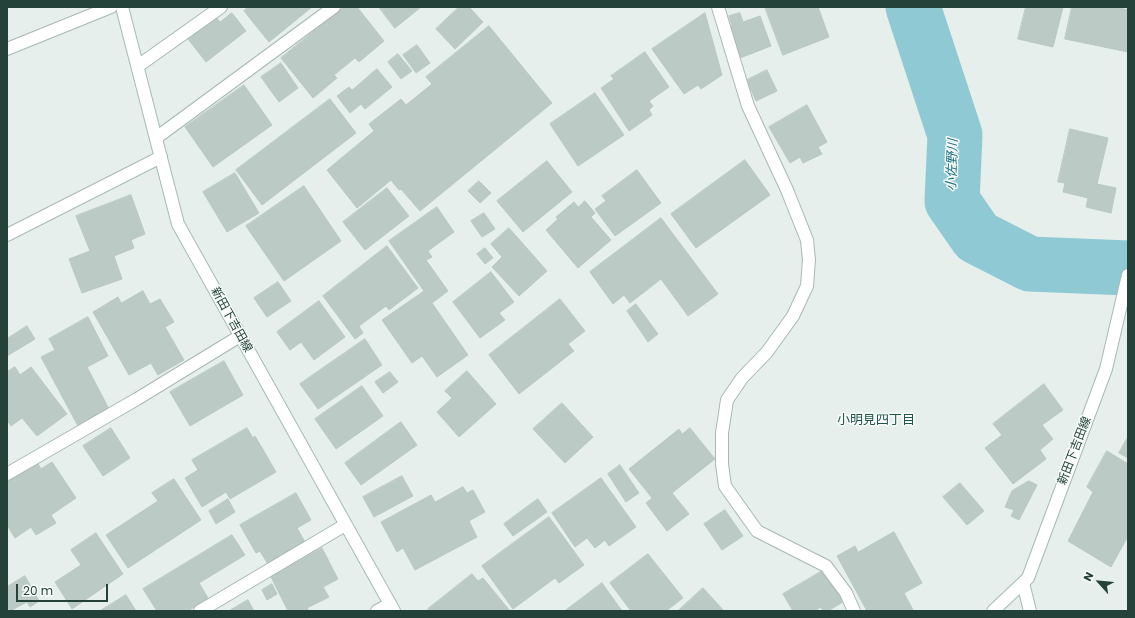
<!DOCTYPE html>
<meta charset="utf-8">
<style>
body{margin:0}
#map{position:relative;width:1135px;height:618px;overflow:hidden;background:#e6efeb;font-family:Poppins,sans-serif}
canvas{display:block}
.frame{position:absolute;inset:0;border:8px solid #24423a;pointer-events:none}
.north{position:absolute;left:1079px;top:562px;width:40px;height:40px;-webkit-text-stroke:3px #f7fbf9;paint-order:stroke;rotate:297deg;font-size:11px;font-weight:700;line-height:16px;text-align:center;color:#24423a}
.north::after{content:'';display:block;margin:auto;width:14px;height:18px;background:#24423a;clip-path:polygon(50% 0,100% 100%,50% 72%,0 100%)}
.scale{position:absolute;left:16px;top:584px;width:92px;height:18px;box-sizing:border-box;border:2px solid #24423a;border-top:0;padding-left:5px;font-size:12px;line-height:14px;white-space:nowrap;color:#24423a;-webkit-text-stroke:3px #f7fbf9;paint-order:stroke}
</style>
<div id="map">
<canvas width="1135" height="618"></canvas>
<div class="frame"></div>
<div class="north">N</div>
<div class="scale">20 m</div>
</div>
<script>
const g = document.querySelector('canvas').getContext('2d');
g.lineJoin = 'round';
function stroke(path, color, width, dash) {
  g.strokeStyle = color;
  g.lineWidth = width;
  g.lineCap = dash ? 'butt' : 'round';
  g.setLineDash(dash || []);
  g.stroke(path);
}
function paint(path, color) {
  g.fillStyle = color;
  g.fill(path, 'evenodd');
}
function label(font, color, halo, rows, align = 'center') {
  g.font = font + ' Poppins,"Noto Sans JP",sans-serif';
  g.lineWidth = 3;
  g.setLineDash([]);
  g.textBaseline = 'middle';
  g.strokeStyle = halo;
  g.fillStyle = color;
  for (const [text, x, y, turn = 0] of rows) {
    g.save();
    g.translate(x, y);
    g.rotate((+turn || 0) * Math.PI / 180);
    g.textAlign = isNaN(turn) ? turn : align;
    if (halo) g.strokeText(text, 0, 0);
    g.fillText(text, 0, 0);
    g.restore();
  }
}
stroke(new Path2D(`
 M913,7L955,135L952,201L977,237L1030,264L1128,268`), '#8ec9d4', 55);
const building = new Path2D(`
 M248,7H312L269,42L244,11Z
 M344,7H357L384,41L359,62L355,58L334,75L337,78L313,98L281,58Z
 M379,7H421L395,28Z
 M459,7H469L483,22L455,49L436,29Z
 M765,7H818L829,37L783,55Z
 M1026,7H1063L1053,47L1018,39Z
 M1072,7H1116L1128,10L1127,14H1128V52L1065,39Z
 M232,13L246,31L206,62L188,39L216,17L220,22Z
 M705,13L722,75L701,89L698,85L684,94L652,49Z
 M740,13L743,22L760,16L771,46L740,58L728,28L732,26L729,16Z
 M489,26L552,103L420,211L401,189L399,190L391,180L357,208L327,170L374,131L369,124L401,99L406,105L432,84L426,77Z
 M417,45L430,63L416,73L403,55Z
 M645,52L669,87L649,101L653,106L649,110L652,115L629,131L601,88L614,79L611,76Z
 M398,54L412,71L401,79L388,62Z
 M281,63L298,88L279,102L261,77Z
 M377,69L392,87L365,109L361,104L350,113L337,96L349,87L352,90Z
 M767,70L777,91L756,101L747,80Z
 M244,85L272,125L213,167L185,127Z
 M595,93L624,135L578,166L550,124Z
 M330,99L356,133L262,205L236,170Z
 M807,105L827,142L818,147L822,154L803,163L800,157L790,163L769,127Z
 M1070,129L1108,138L1097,184L1116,188L1111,213L1086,207L1088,198L1063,192L1065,183L1058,182Z
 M745,160L770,195L696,248L671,214Z
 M547,161L572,192L523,232L497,201Z
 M637,170L661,203L615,236L595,209L606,201L602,196Z
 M235,173L259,213L227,232L203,192Z
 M479,181L491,193L480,203L468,191Z
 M304,186L341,241L284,281L246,226Z
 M387,188L409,216L365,250L343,222Z
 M131,195L145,234L131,240L134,248L114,256L122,279L82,293L69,259L90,251L76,216Z
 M585,201L595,213L591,217L611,240L578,268L546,230L558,219L556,217L574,202L578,207Z
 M437,207L454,232L428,251L432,257L426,260L448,291L432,303L468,355L437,377L422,356L412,363L382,320L424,291L389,241Z
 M484,213L495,229L482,237L471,221Z
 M661,218L718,294L688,316L661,279L630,303L624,295L613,304L590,272Z
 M509,228L547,271L519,296L492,267L502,257L491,244Z
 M387,246L418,288L389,310L386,306L359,326L363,333L355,339L323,296Z
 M485,248L493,258L485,264L477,254Z
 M491,272L514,302L499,313L505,320L480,338L453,302Z
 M278,282L291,301L267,317L254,298Z
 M143,291L150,304L160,299L174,322L165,327L184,360L158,375L151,363L129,375L93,312L118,297L121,303Z
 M560,299L585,331L568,344L574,351L519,394L489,355Z
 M319,301L345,337L314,360L301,342L290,350L277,332Z
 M636,304L658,334L648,342L627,311Z
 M88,317L108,356L87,367L109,409L78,426L41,357L55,350L49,339Z
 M27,326L35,339L7,356V339Z
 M365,339L382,365L318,409L300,384Z
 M224,361L243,395L190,426L170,392Z
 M15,367L20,375L31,367L67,414L37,436L22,418L11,426L7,420V372Z
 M467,371L496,404L459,437L437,412L452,398L445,391Z
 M390,372L398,382L383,393L375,382Z
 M1044,384L1063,410L1042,425L1053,439L1040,450L1046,459L1013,484L985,448L1002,435L993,424Z
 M362,386L383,416L336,449L315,419Z
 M562,403L593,437L565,463L533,429Z
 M401,422L417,445L361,485L345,463Z
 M111,428L130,458L103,476L83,446Z
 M247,428L253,438L255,436L276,472L230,499L226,492L202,507L185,478L198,470L192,460Z
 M690,428L715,459L672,493L689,514L667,531L646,503L652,498L629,469L679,429L682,434Z
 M1128,437V458L1119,453Z
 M1107,451L1128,464V536L1111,567L1068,541L1093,492L1087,487Z
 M37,462L41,469L52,462L76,498L51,515L56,523L36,535L31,527L15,538L7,525V482Z
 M620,465L639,493L626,502L608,474Z
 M402,476L413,496L374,517L363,497Z
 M601,478L636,527L609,546L605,540L595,548L587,538L575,547L552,513Z
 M174,479L201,520L128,568L106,535L158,501L152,493Z
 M1029,481L1037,485L1019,520L1011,516L1014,510L1005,507L1012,491Z
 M960,483L984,511L967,525L943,497Z
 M463,487L467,493L473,490L485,512L469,521L477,537L415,570L403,548L397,552L381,522L431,495L435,502Z
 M296,493L311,520L297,528L306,544L269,566L260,551L256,553L240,525Z
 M228,499L235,512L216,524L209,511Z
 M538,499L547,512L513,536L504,524Z
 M725,510L743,536L722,550L704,524Z
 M549,517L584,565L559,583L555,578L513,609L482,566Z
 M894,532L922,583L904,593L913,610L910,611H867L837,556L855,546L858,552Z
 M96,533L123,574L72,609L55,582L81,565L71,550Z
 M232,535L245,555L199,583L208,598L188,611H157L143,589Z
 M322,548L338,579L323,587L329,597L307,608L309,611H288L270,575Z
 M648,554L683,598L666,611H631L610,583Z
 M824,570L843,602L828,611H823L821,607L814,611H793L783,594Z
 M472,574L478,581L483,578L510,611H429L428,609Z
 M25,576L39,601L30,607L27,602L10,611L7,606V587Z
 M602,583L622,611H565Z
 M272,584L277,594L267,600L262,590Z
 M703,588L724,611H678Z
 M126,595L136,611H100Z
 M248,600L254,611H229Z`);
paint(building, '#bbcac4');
stroke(building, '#b8c9c2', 1);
const lane = new Path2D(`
 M718,7L748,106L787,190L807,240L809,260L807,286L793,316L767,352L742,378L727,400L722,433V464L725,486L757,531L826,566L846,593L854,611
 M7,49L111,7
 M138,66L221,7
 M156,138L334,7
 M7,474L137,399L240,336
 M1023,583L1030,611
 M200,611L345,525`);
const street = new Path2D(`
 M7,235L161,157
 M377,611L390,604`);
const secondary = new Path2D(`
 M122,7L178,224L394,611
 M993,611L1028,578L1106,369L1128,275`);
stroke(lane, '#a8b8b2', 14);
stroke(street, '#a8b8b2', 14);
stroke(secondary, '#a4bbb3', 14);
stroke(lane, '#fff', 12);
stroke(street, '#fff', 12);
stroke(secondary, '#fff', 12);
label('12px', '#24423a', '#f7fbf9', [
 ["新田下吉田線",231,320,61],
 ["新田下吉田線",1075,451,-69]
]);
label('italic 13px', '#1c6f80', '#f7fbf9', [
 ["小佐野川",953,165,-88]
]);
label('13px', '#1f5548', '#f7fbf9', [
 ["小明見四丁目",876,421]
]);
</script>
